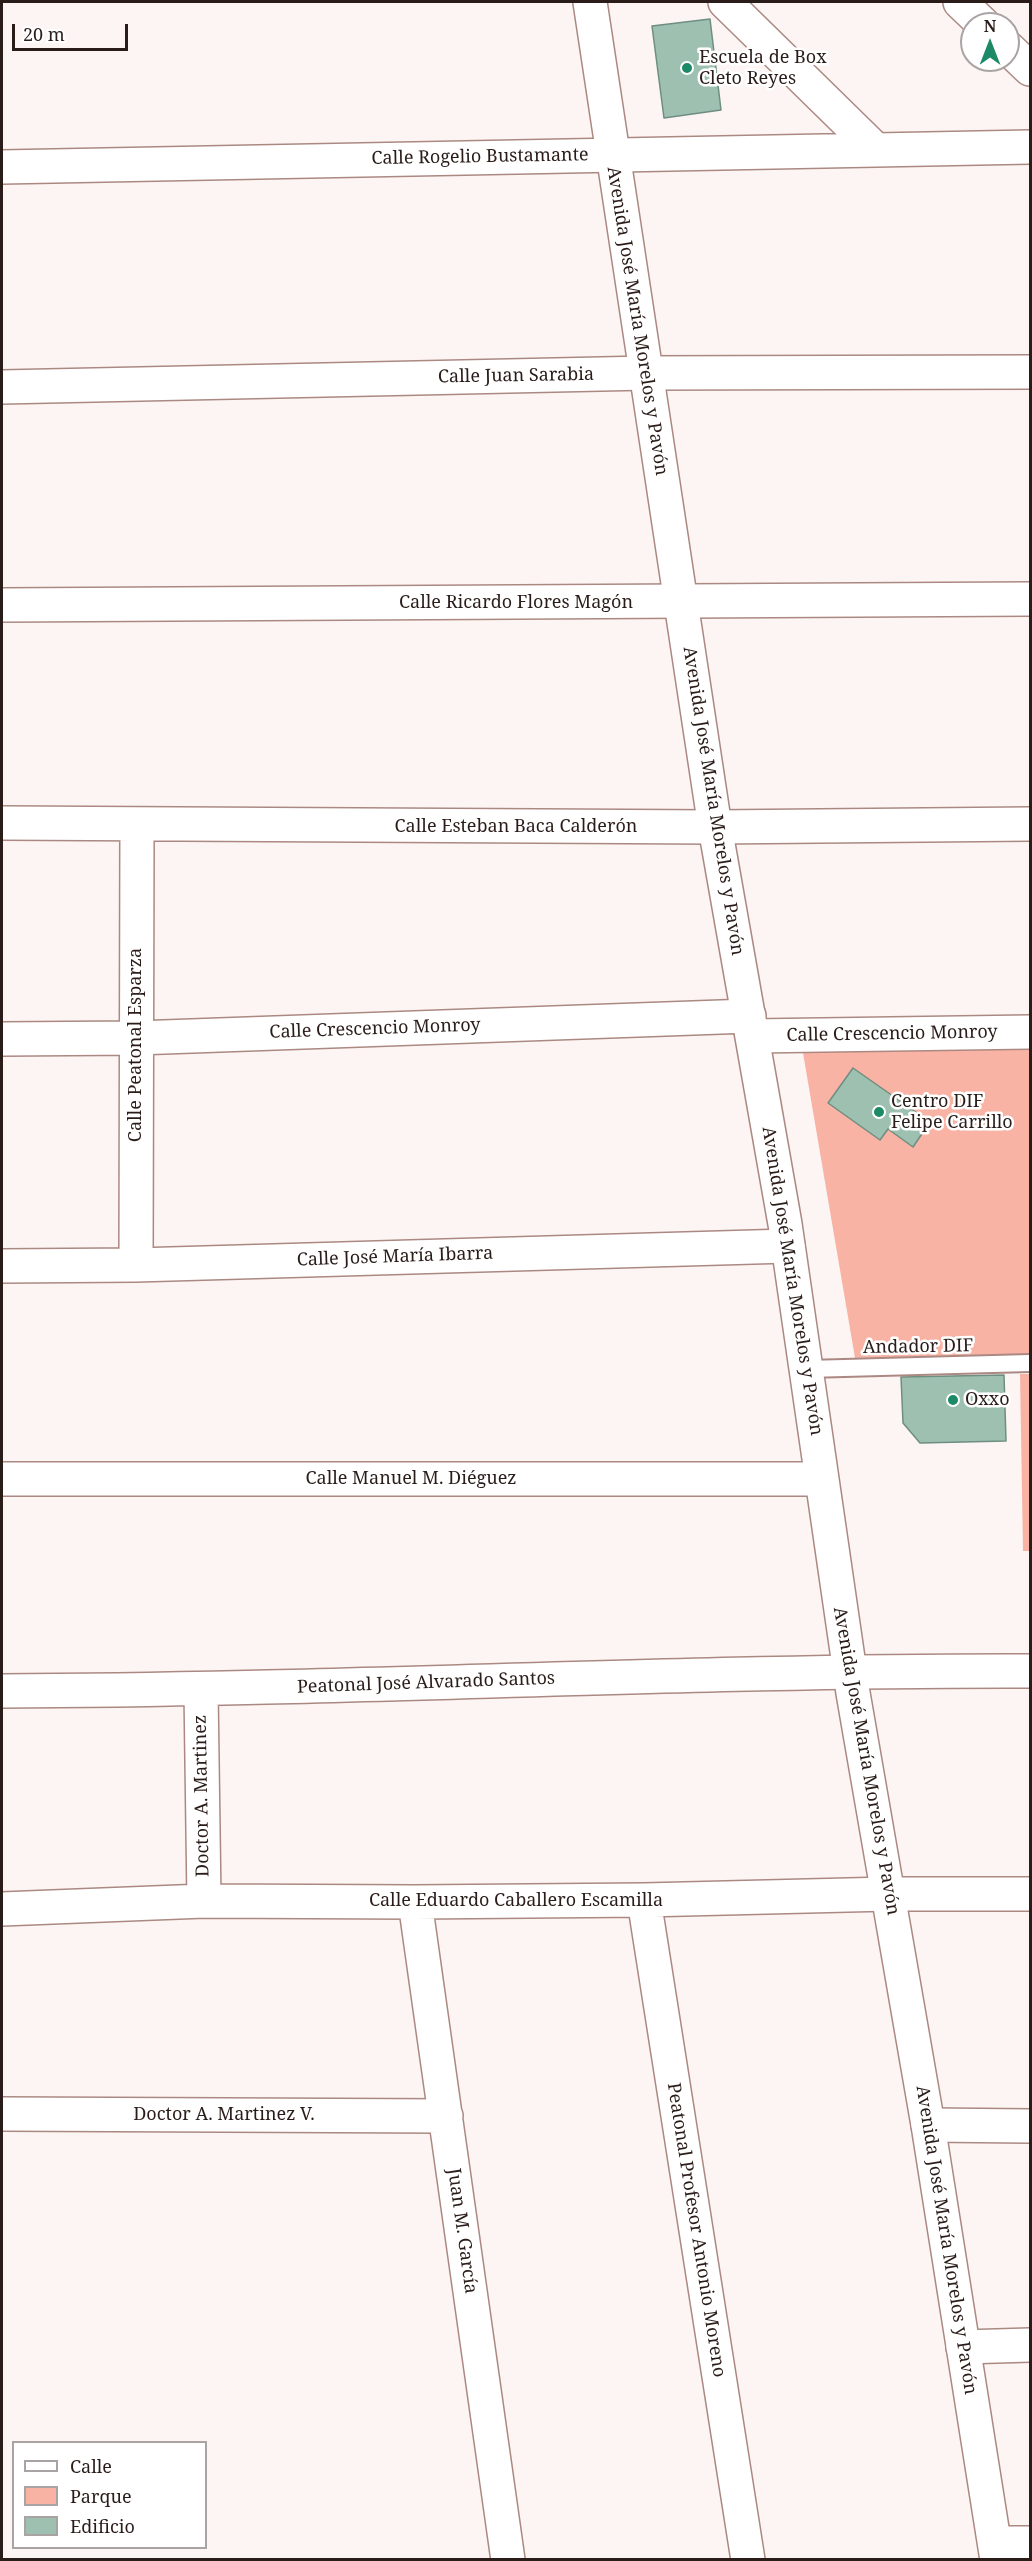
<!DOCTYPE html>
<meta charset="utf-8">
<style>
body{margin:0}
#map{position:relative;width:1032px;height:2561px;overflow:hidden;background:#fcf5f3;font-family:"Noto Serif",serif}
canvas{display:block}
.frame{position:absolute;inset:0;border:3px solid #291c19;pointer-events:none}
.legend{position:absolute;left:12px;top:2441px;width:195px;height:108px;box-sizing:border-box;background:#fff;border:2px solid #a9a4a3;margin:0;padding:8px 10px;list-style:none;font-size:18px;color:#291c19}
.legend li{display:flex;align-items:center;gap:12px;height:30px}
.legend b{width:30px;border:2px solid #a9a4a3}
.north{position:absolute;left:960px;top:12px;width:60px;height:60px;box-sizing:border-box;background:#fff;border:2px solid #a9a4a3;border-radius:50%;rotate:0deg;font-size:16px;font-weight:700;line-height:24px;text-align:center;color:#291c19}
.north::after{content:'';display:block;margin:auto;width:21px;height:27px;background:#1c8967;clip-path:polygon(50% 0,100% 100%,50% 72%,0 100%)}
.scale{position:absolute;left:12px;top:24px;width:116px;height:27px;box-sizing:border-box;border:3px solid #291c19;border-top:0;padding-left:8px;font-size:18px;line-height:21px;white-space:nowrap;color:#291c19;-webkit-text-stroke:4px #fff;paint-order:stroke}
</style>
<div id="map">
<canvas width="1032" height="2561"></canvas>
<div class="frame"></div>
<ul class="legend">
<li><b style="height:8px;background:#fff"></b>Calle</li>
<li><b style="height:16px;background:#f9b3a5"></b>Parque</li>
<li><b style="height:16px;background:#9ec0b1"></b>Edificio</li>
</ul>
<div class="north">N</div>
<div class="scale">20 m</div>
</div>
<script>
const g = document.querySelector('canvas').getContext('2d');
g.lineJoin = 'round';
function paint(path, color) {
  g.fillStyle = color;
  g.fill(path, 'evenodd');
}
function stroke(path, color, width, dash) {
  g.strokeStyle = color;
  g.lineWidth = width;
  g.lineCap = dash ? 'butt' : 'round';
  g.setLineDash(dash || []);
  g.stroke(path);
}
function label(font, color, halo, rows, align = 'center') {
  g.font = font + ' "Noto Serif",serif';
  g.lineWidth = 5;
  g.setLineDash([]);
  g.textBaseline = 'middle';
  g.strokeStyle = halo;
  g.fillStyle = color;
  for (const [text, x, y, turn = 0] of rows) {
    g.save();
    g.translate(x, y);
    g.rotate((+turn || 0) * Math.PI / 180);
    g.textAlign = isNaN(turn) ? turn : align;
    if (halo) g.strokeText(text, 0, 0);
    g.fillText(text, 0, 0);
    g.restore();
  }
}
paint(new Path2D(`
 M1030,1045V1354L855,1358L802,1047Z
 M1020,1374H1030V1551H1023Z`), '#f9b3a5');
const building = new Path2D(`
 M710,19L721,110L664,118L652,26Z
 M853,1068L930,1122L913,1147L888,1129L880,1140L828,1103Z
 M1004,1375L1006,1441L920,1443L903,1423L901,1377Z`);
paint(building, '#9ec0b1');
stroke(building, '#6d8e80', 1.5);
const service = new Path2D(`
 M807,1369L1030,1363`);
const minor = new Path2D(`
 M725,2L876,150
 M960,2L983,24
 M1008,48L1030,69
 M2,167L1030,147
 M2,387L647,373L1030,372
 M2,605L1030,599
 M2,823L715,827L1030,824
 M753,1036L1030,1032
 M2,1039L136,1038L749,1016
 M136,1265L137,825
 M2,1266L136,1265L788,1246
 M2,1479H821
 M201,1690L204,1901
 M2,1691C345,1690 687,1670 1030,1671
 M644,1900L748,2560
 M415,1902L508,2560
 M2,1909L204,1901L415,1902L644,1900L889,1894H1030
 M2,2114L446,2116
 M928,2125L1030,2126
 M963,2347L1030,2345
 M995,2543H1030`);
const tertiary = new Path2D(`
 M590,2L715,827L785,1224L853,1693L928,2125L997,2560`);
stroke(service, '#ab8982', 20);
stroke(minor, '#ab8982', 36);
stroke(tertiary, '#ab8982', 36);
stroke(service, '#fff', 16);
stroke(minor, '#fff', 33);
stroke(tertiary, '#fff', 33);
for (const [x, y, r, color] of [
 [687,68,6,"#1c8967"],
 [879,1112,6,"#1c8967"],
 [953,1400,6,"#1c8967"]
]) {
  const dot = new Path2D();
  dot.arc(x, y, r, 0, 2 * Math.PI);
  g.fillStyle = color;
  g.fill(dot);
  stroke(dot, '#fff', 2);
}
label('18px', '#291c19', '#fff', [
 ["Escuela de Box",699,58],
 ["Cleto Reyes",699,79],
 ["Centro DIF",891,1102],
 ["Felipe Carrillo",891,1123],
 ["Oxxo",965,1400]
], 'left');
label('18px', '#291c19', '#fff', [
 ["Calle Rogelio Bustamante",480,157,-1],
 ["Avenida José María Morelos y Pavón",637,321,81],
 ["Calle Juan Sarabia",516,376,-1],
 ["Calle Ricardo Flores Magón",516,603],
 ["Avenida José María Morelos y Pavón",713,801,81],
 ["Calle Esteban Baca Calderón",516,827],
 ["Calle Crescencio Monroy",375,1029,-2],
 ["Calle Crescencio Monroy",892,1034,-1],
 ["Calle Peatonal Esparza",136,1045,-90],
 ["Calle José María Ibarra",395,1257,-2],
 ["Avenida José María Morelos y Pavón",792,1281,81],
 ["Andador DIF",918,1347,-1],
 ["Calle Manuel M. Diéguez",411,1479],
 ["Peatonal José Alvarado Santos",426,1683,-2],
 ["Avenida José María Morelos y Pavón",866,1761,80],
 ["Doctor A. Martinez",202,1796,-91],
 ["Calle Eduardo Caballero Escamilla",516,1901],
 ["Doctor A. Martinez V.",224,2115],
 ["Peatonal Profesor Antonio Moreno",696,2230,81],
 ["Juan M. García",462,2231,82],
 ["Avenida José María Morelos y Pavón",946,2240,81]
]);
</script>
